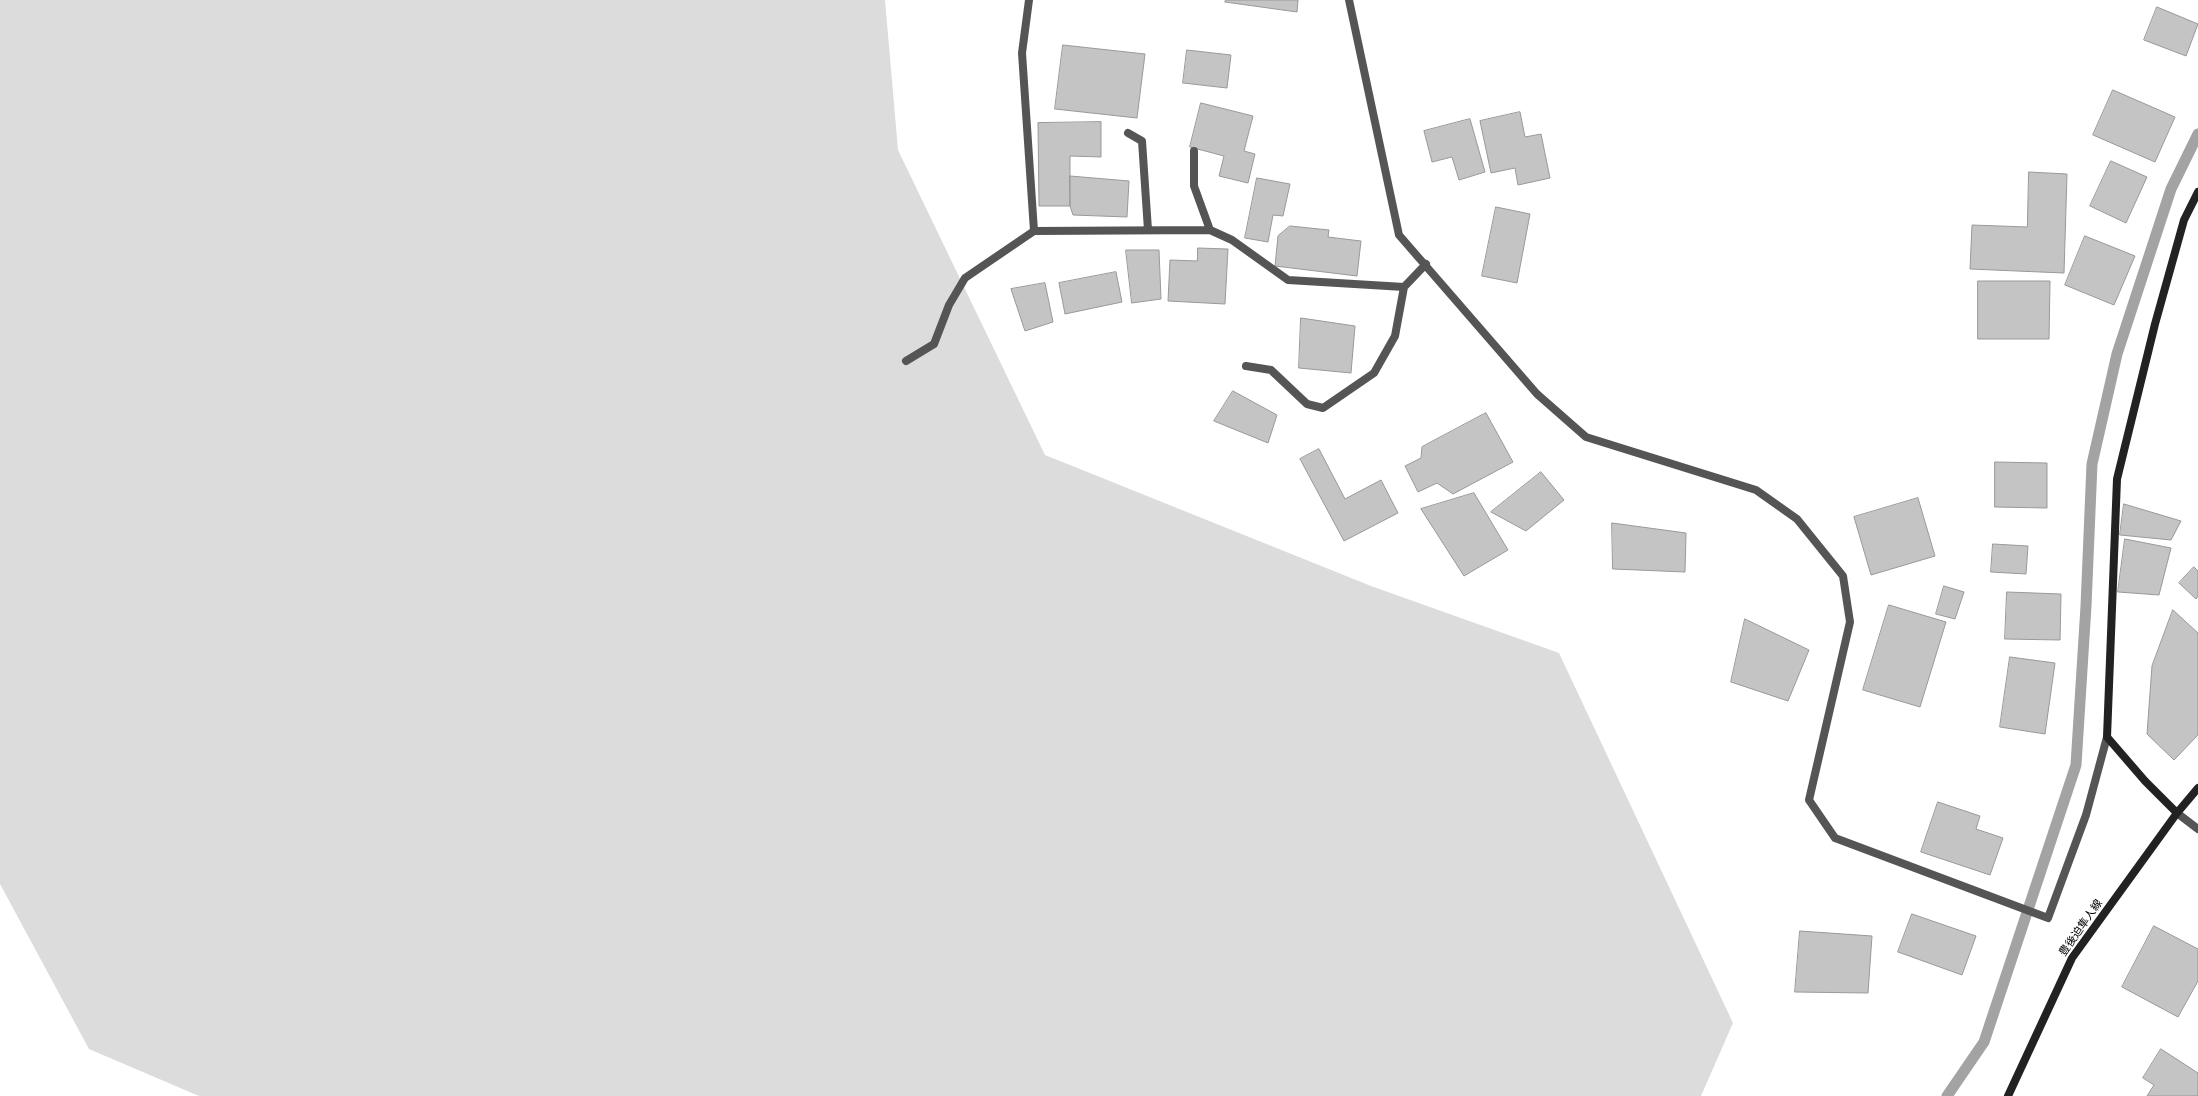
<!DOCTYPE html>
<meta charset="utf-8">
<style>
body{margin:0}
canvas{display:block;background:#fff}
</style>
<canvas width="2198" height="1096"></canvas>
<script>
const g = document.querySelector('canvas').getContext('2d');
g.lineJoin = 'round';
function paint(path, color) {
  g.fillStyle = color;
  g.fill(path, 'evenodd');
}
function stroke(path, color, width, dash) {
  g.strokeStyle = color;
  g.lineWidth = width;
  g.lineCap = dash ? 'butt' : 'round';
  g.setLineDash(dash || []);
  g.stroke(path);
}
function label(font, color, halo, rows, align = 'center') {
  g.font = font + ' "Fira Sans Condensed","Noto Sans JP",sans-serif';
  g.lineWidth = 3.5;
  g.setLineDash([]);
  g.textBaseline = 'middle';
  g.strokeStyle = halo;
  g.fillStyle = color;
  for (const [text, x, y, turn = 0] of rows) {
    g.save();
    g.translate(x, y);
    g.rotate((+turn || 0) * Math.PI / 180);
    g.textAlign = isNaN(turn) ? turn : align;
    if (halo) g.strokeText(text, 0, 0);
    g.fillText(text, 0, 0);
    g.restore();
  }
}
paint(new Path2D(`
 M0,0H885L898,150L1045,455L1371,586L1559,653L1733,1023L1701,1096H199L89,1049L0,884Z`), '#dcdcdc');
stroke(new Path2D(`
 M1947,1096L1984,1042L2076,765L2086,606L2092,464L2117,354L2171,189L2198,134`), '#a3a3a3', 11);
const building = new Path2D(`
 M1226,0H1298L1297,12L1225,2Z
 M2157,7L2198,24L2186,56L2144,40Z
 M1063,45L1145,54L1137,118L1055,109Z
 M1187,50L1231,55L1227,88L1183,83Z
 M2113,90L2175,117L2155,162L2093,135Z
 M1201,103L1253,116L1244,151L1255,154L1248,183L1219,176L1224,156L1190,147Z
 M1520,112L1525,137L1541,134L1550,178L1518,185L1515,168L1491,173L1480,121Z
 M1470,119L1485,172L1459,180L1452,157L1432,162L1424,131Z
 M1101,122V157L1070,156V206H1039L1038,123Z
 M2111,161L2147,177L2126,223L2090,206Z
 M2029,172L2067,174L2064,273L1970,269L1972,225L2027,227Z
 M1070,176L1129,181L1127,217L1073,215L1070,206Z
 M1257,178L1290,184L1283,216L1273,215L1268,242L1245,238Z
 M1496,207L1530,214L1517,283L1482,276Z
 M1290,226L1329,230L1328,237L1361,241L1357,276L1275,266L1278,236Z
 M2085,236L2135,256L2114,305L2065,285Z
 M1198,248L1228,249L1225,304L1168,301L1170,260L1197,261Z
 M1126,250H1159L1161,299L1132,303Z
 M1116,272L1122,302L1065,314L1059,283Z
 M1978,281H2050L2049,339H1978Z
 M1045,283L1053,322L1025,331L1011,289Z
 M1301,318L1355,326L1351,373L1299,368Z
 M1233,391L1277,415L1268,443L1214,421Z
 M1486,413L1513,462L1453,494L1437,483L1418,492L1405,466L1421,458L1422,447Z
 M1319,449L1345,499L1381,480L1398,513L1344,541L1300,459Z
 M1995,462L2047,463V508L1995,507Z
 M1541,472L1564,500L1526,531L1491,512Z
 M1474,493L1508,550L1464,576L1421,509Z
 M1918,498L1935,556L1871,575L1854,517Z
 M2124,504L2181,521L2171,540L2120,535Z
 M1612,523L1686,533L1685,572L1613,569Z
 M2125,539L2171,548L2159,595L2118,592Z
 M1993,544L2028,546L2026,574L1991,572Z
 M2194,567L2198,571V596L2196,599L2179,583Z
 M1944,586L1964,592L1955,619L1936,614Z
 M2007,592L2061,594L2060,640L2005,639Z
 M1889,605L1946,622L1920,707L1863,690Z
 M2173,610L2198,633V735L2174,760L2147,734L2152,666Z
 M1745,619L1809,650L1788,701L1731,682Z
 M2010,657L2055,663L2045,734L2000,727Z
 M1938,802L1980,816L1976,829L2003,838L1990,875L1921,852Z
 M1912,914L1976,936L1962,975L1898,952Z
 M2154,926L2198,949V981L2178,1017L2122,987Z
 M1800,931L1872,936L1868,993L1795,992Z
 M2161,1049L2198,1073V1096H2147L2154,1085L2143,1078Z`);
paint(building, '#c4c4c4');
stroke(building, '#999', 1);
stroke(new Path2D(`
 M1029,0L1022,53L1034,231L1210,230
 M1349,0L1399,235L1537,394L1586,437L1756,490L1797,519L1843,576L1850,622L1809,800L1835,838L2048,918L2086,815L2107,737
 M1128,133L1142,141L1148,230
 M1194,151V186L1210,230L1232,240L1288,280L1404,287
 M906,361L934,344L949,305L965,278L1034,231
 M1246,366L1271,370L1307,404L1323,408L1374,373L1395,336L1404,287L1426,264
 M2177,813L2198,829`), '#555', 8);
stroke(new Path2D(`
 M2177,813L2145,781L2107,737L2117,479L2155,324L2184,220L2198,192
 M2008,1096L2072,958L2177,813L2198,788`), '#222', 8);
label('11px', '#000', '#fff', [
 ["豊後迫隼人線",2081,928,-55]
]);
</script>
